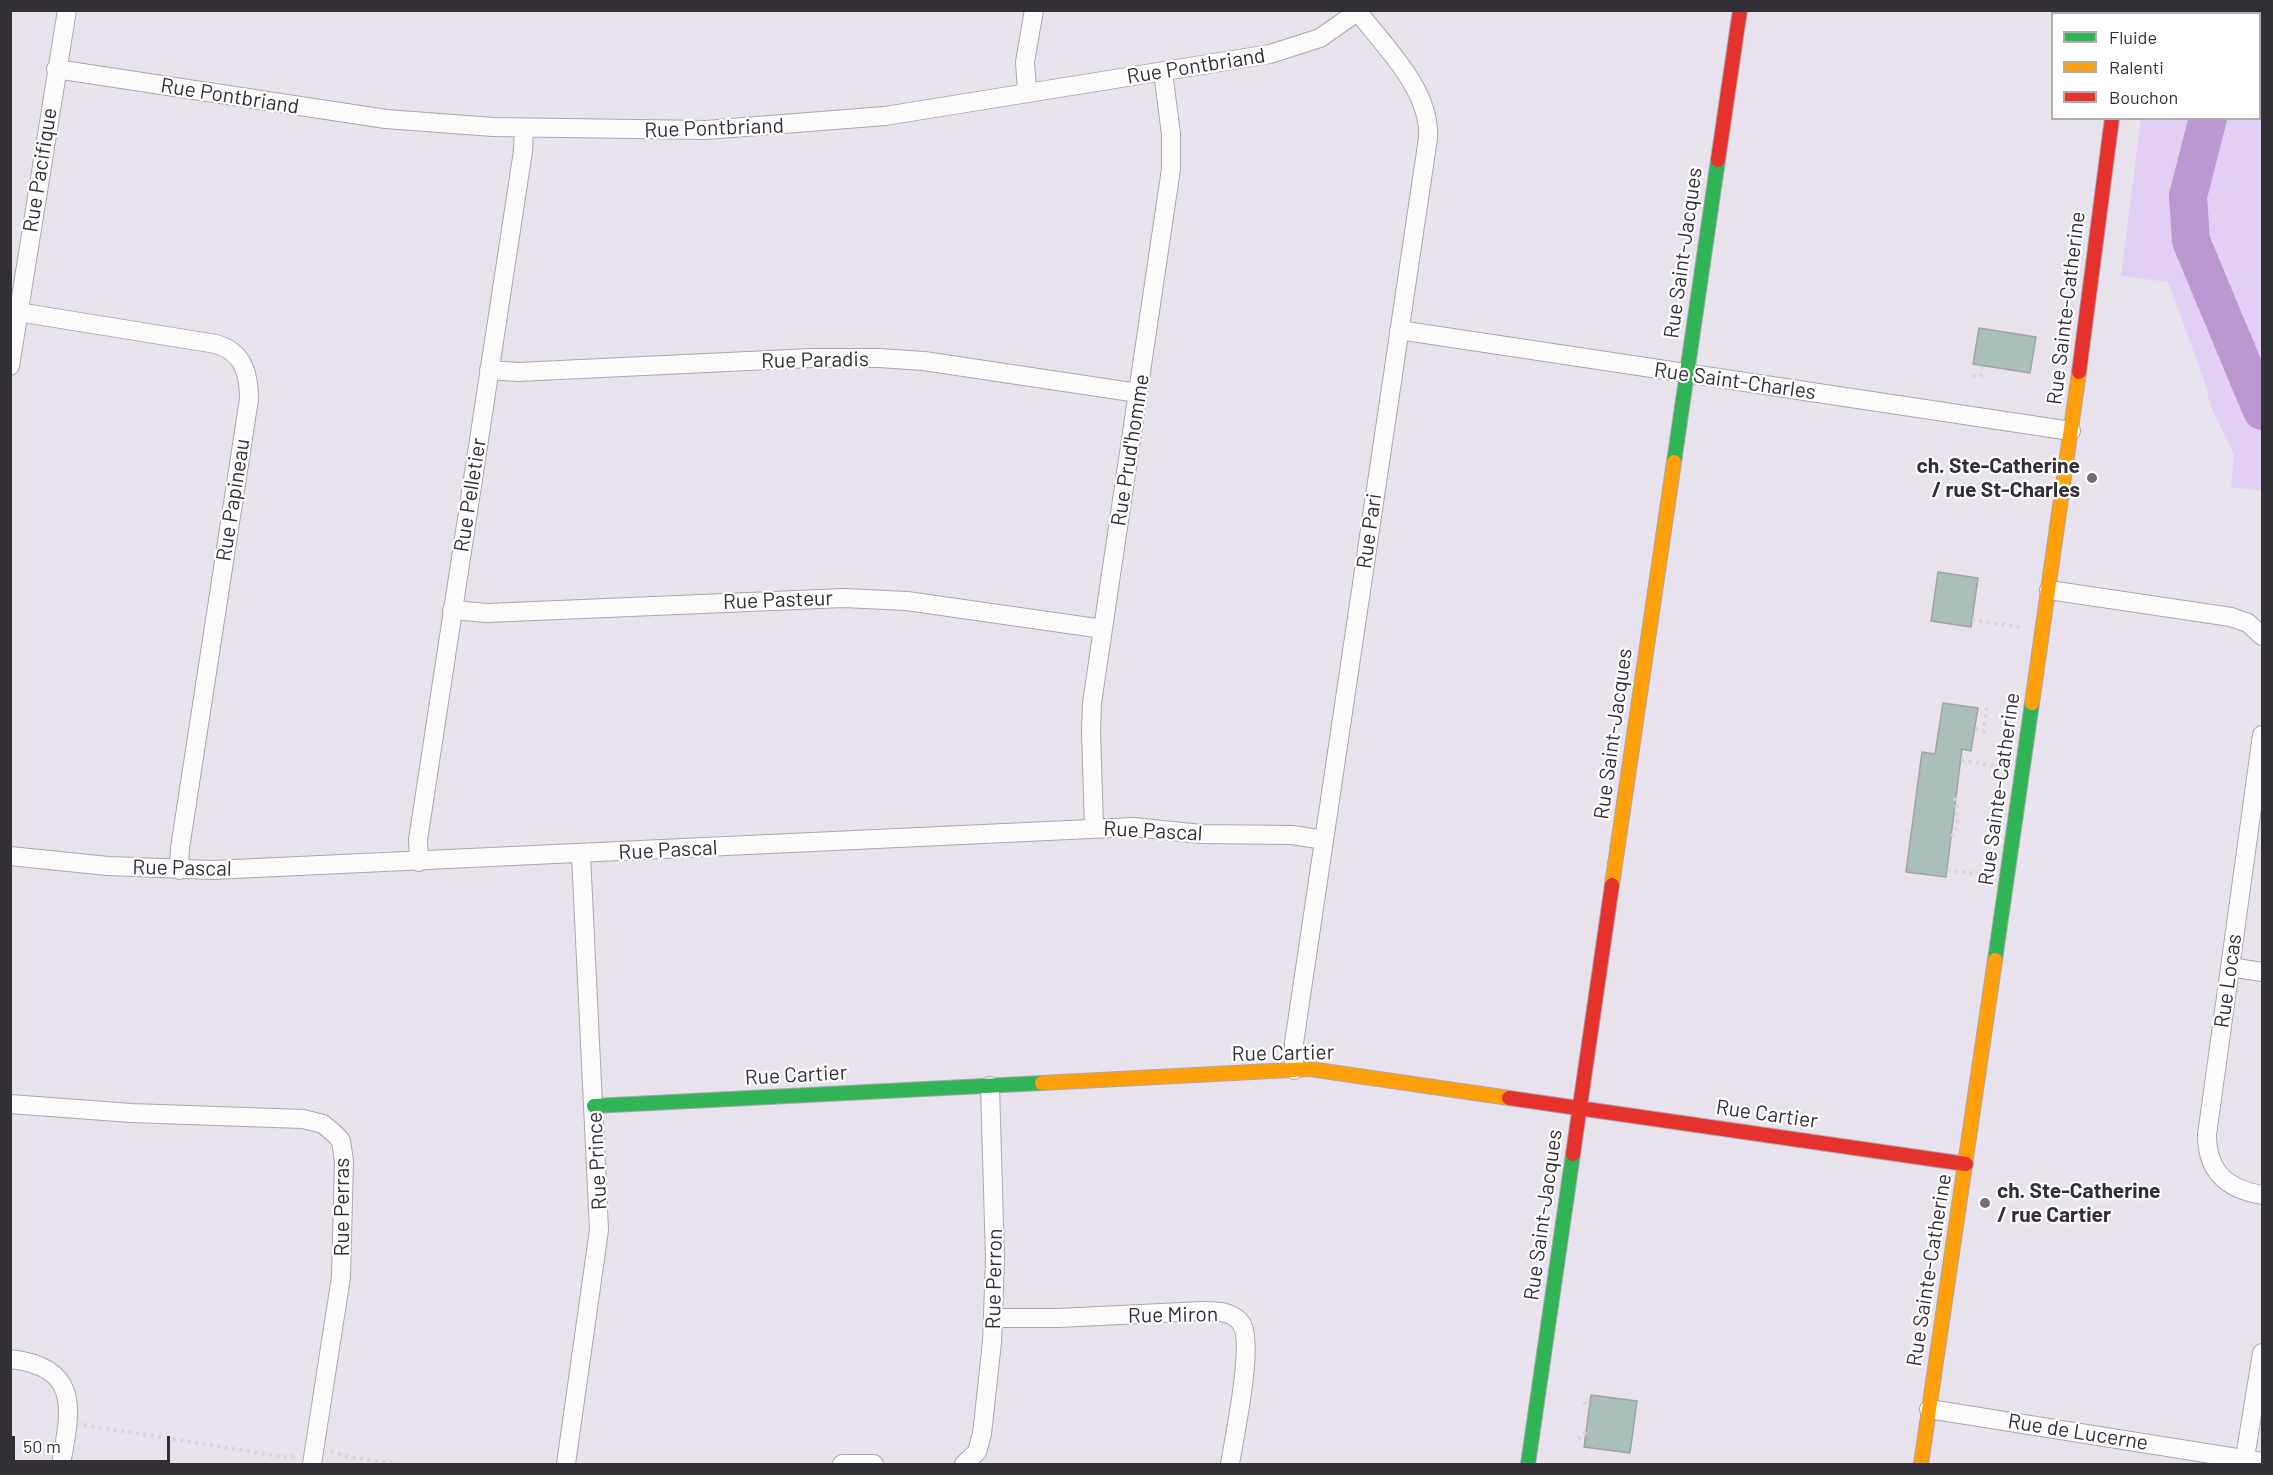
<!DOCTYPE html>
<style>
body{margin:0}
#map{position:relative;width:2273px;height:1475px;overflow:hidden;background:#e8e2ed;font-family:Barlow,sans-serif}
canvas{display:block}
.frame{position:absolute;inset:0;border:12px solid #332f37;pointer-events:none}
.legend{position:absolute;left:2051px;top:12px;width:210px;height:108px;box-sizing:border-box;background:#fff;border:2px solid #adacaf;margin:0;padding:8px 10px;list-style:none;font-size:18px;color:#332f37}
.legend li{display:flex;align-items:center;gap:12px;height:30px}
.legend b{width:30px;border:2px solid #adacaf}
.scale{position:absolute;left:12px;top:1436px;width:158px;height:27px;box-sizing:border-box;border:3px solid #332f37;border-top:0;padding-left:8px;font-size:18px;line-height:21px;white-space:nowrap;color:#332f37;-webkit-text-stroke:4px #fff;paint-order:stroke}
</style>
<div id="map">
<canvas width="2273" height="1475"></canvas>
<div class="frame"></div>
<ul class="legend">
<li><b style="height:8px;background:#30b455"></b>Fluide</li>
<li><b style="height:8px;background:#ff9f0a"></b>Ralenti</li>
<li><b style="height:8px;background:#e5322d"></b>Bouchon</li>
</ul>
<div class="scale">50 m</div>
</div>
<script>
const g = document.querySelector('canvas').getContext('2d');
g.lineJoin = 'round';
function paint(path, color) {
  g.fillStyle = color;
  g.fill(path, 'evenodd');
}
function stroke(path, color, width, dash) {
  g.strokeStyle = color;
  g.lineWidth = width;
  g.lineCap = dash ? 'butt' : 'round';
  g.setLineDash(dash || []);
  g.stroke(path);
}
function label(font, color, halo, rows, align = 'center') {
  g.font = font + ' Barlow,sans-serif';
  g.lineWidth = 4.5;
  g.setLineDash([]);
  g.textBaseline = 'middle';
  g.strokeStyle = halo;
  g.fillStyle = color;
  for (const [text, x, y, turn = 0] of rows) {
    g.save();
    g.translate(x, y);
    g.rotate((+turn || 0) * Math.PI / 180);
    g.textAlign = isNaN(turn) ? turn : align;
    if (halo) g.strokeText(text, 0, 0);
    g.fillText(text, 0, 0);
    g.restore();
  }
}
paint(new Path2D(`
 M2155,11H2262V491L2231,487L2234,454L2211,407L2204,380L2168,282L2121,276L2141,119L2260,118V14L2154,13Z`), '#e2cff4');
stroke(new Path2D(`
 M2203,10L2204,14
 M2208,118L2188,196L2191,241L2262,411`), '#b998d4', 38);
const building = new Path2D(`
 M1979,328L2036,337L2030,373L1973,364Z
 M1938,572L1978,578L1971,627L1931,621Z
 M1943,703L1978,708L1971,751L1962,749L1946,877L1906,872L1922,752L1935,754Z
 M1591,1395L1637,1401L1630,1453L1584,1447Z`);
paint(building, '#aabeba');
stroke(building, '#a1a2a5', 1.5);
const street = new Path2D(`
 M56,69L386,119L493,127L706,130L885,116L1270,54L1320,38L1360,10
 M1027,91L1025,62L1034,10
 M18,312L216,344C243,352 249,373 249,399L180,848L179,870
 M1399,330L2071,431
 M10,366L67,10
 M489,370L518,372L811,358H879L924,361L1138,393
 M2049,590L2231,617L2248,623L2262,636
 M452,610L487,613L844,598L907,601L1103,629
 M2262,735L2207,1135C2207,1172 2227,1189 2262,1195
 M1094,828L1091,731L1092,703L1171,169V134L1163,72
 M10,856L108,866L213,870L1133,827L1201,834L1292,835L1324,840
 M419,862L418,840L523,151L524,129
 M2230,967L2262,972
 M1294,1070V1043L1428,138C1431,91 1386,48 1358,12
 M10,1104L131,1113L303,1119L323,1124L336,1135L341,1141L344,1161L341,1277L312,1464
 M994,1318H1058L1203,1311C1217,1311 1232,1311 1241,1323C1255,1342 1234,1438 1230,1464
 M10,1359C81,1367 71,1410 61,1464
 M1929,1409L2262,1462
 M566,1464L599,1230L581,855
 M842,1464H874
 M964,1464L977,1452L982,1434L992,1342L995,1259L990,1086
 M2244,1464L2262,1353`);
const fast = new Path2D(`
 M1674,462L1718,160
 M1995,960L2032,703
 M594,1106L1042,1083
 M1528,1464L1573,1154`);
const slow = new Path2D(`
 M2032,703L2079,372
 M1612,885L1674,462
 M1042,1083L1310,1069L1509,1098
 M1921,1464L1995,960`);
const jam = new Path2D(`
 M2125,14L2126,10
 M1718,160L1740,10
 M2079,372L2112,118
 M1509,1098L1966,1164
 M1573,1154L1612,885`);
stroke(street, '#aba6af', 20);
stroke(fast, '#aba6af', 16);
stroke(slow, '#aba6af', 16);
stroke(jam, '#aba6af', 16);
stroke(new Path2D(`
 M1973,376H1981L1982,366
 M1972,620L2021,627
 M1975,729L1984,731L1987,705
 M1961,760L2002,767
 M1952,837L1958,819L1955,797
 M1947,870L1985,875
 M1584,1402L1589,1408
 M84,1425L284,1457L296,1456
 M1578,1439L1586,1432
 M331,1451L349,1457L399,1464`), '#d5d4d7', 4, [3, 4.5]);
stroke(street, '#fcfbfc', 18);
stroke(fast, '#30b455', 14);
stroke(slow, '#ff9f0a', 14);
stroke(jam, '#e5322d', 14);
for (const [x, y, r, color] of [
 [2092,478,6,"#726e77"],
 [1985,1203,6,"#726e77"]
]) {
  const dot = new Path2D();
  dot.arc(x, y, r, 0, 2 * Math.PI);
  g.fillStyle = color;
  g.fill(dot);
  stroke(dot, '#fff', 2);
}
label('21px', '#332f37', '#fff', [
 ["Rue Pontbriand",1196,66,-9],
 ["Rue Pontbriand",230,96,9],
 ["Rue Pontbriand",714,128,-2],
 ["Rue Pacifique",40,170,-81],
 ["Rue Saint-Jacques",1683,253,-82],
 ["Rue Sainte-Catherine",2066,308,-83],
 ["Rue Paradis",815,360,-1],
 ["Rue Saint-Charles",1735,381,8],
 ["Rue Prud'homme",1130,450,-81],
 ["Rue Pelletier",470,495,-81],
 ["Rue Papineau",233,500,-81],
 ["Rue Pari",1369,531,-82],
 ["Rue Pasteur",778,600,-2],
 ["Rue Saint-Jacques",1613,734,-82],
 ["Rue Sainte-Catherine",1999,789,-82],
 ["Rue Pascal",1153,831,3],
 ["Rue Pascal",668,850,-3],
 ["Rue Pascal",182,868,1],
 ["Rue Locas",2228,981,-82],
 ["Rue Cartier",1283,1053,-1],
 ["Rue Cartier",796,1075,-3],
 ["Rue Cartier",1767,1114,8],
 ["Rue Prince",597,1161,-93],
 ["Rue Perras",342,1207,-90],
 ["Rue Saint-Jacques",1543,1215,-82],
 ["Rue Sainte-Catherine",1929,1270,-81],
 ["Rue Perron",994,1279,-89],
 ["Rue Miron",1173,1315,-1],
 ["Rue de Lucerne",2078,1432,9]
]);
label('bold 21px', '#332f37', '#fff', [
 ["ch. Ste-Catherine",2080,466],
 ["/ rue St-Charles",2080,490],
 ["ch. Ste-Catherine",1997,1191,"left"],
 ["/ rue Cartier",1997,1215,"left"]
], 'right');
</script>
